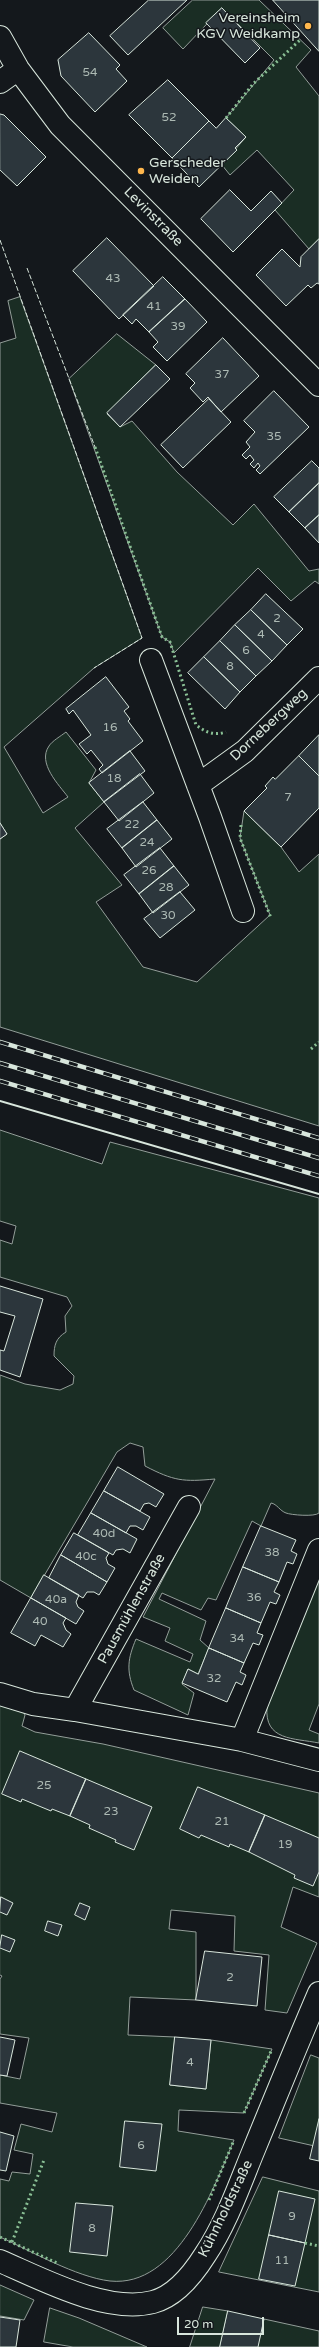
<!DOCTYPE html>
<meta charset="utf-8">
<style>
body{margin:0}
#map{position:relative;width:319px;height:2347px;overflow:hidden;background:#14181c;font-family:"Varela Round",sans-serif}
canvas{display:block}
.scale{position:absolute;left:177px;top:2317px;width:87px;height:18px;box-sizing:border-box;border:2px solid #d8e6dc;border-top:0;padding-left:5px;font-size:12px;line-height:14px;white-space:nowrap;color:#d8e6dc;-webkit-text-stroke:3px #14181c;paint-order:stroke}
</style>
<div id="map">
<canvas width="319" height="2347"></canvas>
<div class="scale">20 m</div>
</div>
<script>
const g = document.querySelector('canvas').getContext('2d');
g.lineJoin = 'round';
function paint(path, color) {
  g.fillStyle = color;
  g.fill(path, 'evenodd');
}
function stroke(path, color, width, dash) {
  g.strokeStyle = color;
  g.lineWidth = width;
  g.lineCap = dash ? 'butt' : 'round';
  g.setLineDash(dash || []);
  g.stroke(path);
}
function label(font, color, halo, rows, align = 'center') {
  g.font = font + ' "Varela Round",sans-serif';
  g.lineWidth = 3;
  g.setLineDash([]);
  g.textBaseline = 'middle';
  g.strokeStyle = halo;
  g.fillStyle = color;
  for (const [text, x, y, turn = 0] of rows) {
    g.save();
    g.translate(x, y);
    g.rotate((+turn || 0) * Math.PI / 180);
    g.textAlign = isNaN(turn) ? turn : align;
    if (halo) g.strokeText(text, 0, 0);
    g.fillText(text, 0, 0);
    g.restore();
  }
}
const green = new Path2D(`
 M193,0H259L311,50L296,67L319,96V239L309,249L275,210L294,190L257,150L230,175L222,165L246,137L226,118L274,60L222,8L183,49L163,28Z
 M20,297L142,638L94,668L4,747L43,813L68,797C59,785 37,763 49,746C52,741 61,736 66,732L96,770L89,783L104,802L75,828L122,885L96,902L143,967L197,982L270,915L240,838L244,811L281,847L299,872L319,854V1126L0,1027V839L7,834L0,823V343L16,338L8,301Z
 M117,334L156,365L107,414L120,427L132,421L177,472L233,525L254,504L309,571L319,569V584L315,581L291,601L258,568L174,653L170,642L162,637L69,379Z
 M0,1130L102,1164L110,1142L319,1198V1513C315,1517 291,1515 286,1513C280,1511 277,1504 271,1503L261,1526L252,1521L216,1600L208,1598L201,1610L162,1593L159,1599L206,1621L200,1640L209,1648L198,1674L188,1669L182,1684L194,1693L188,1715L134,1690C126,1670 128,1658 136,1639L190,1662L193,1654L165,1641L170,1628L143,1617L215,1479C183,1482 174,1481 145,1466L143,1447L130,1443L117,1452L31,1598L0,1580V1375L25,1384L60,1390L73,1384L74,1376L54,1356C54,1345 56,1338 66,1332L65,1316L72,1306L67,1297L0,1277V1240L12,1244L16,1226L0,1221Z
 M319,1578V1704L309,1730L319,1734V1743C294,1738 264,1741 267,1707Z
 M0,1695L16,1699L25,1715L22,1726L35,1732L103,1744L319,1793V1897L293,1887L281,1927L317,1943L287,2013L265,2010L269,1955L234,1951L235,1916L171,1910L169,1929L196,1932V2000L130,1997L128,2035L175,2037L170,2085L206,2089L211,2040L272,2049L244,2113L179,2110L178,2131L234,2140C213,2190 177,2288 110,2281C76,2277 31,2251 0,2237V2179L9,2181L12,2172L30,2174L33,2154L14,2150L21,2124L52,2132L57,2113L0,2103V2075L20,2079L29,2038L0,2034V1979L2,1976L0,1975Z
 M311,2055L319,2058V2147L279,2138Z
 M263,2177L319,2191V2292L219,2272Z
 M0,2285L34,2300L24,2320L0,2316Z
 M203,2307L228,2311L220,2347H190Z
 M50,2308L79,2318L147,2347H73L44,2342Z
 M264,2319L319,2331V2347H258Z`);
paint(green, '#1a2d24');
stroke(green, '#939e99', 1);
const building = new Path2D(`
 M149,0H187L128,55L110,36Z
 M273,0H319V51Z
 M222,8L260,48L245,63L206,23Z
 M89,33L120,65L116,69L127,81L95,112L61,76L58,60Z
 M168,80L209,121L172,158L129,115Z
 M0,114L4,115L46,157L17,186L0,170Z
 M226,118L246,137L235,148L237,150L199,187L172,158L209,121L216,128Z
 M230,190L251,211L271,191L282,203L233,252L201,219Z
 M107,238L154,286L119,319L73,271Z
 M319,239V284L317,283L311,288L308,285L286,306L256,275L282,249L300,267L301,257Z
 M163,277L185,299L149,332L136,319L132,324L123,315Z
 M185,299L207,322L167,361L153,347L158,342L149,332Z
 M223,338L259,376L221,412L208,397L203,402L190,388L195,383L186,374Z
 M156,365L170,379L120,427L107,413Z
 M274,391L309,427L260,474L256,470L260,466L258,463L254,468L250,464L254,460L250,455L246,459L242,455L250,447L246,442L255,432L244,421Z
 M209,399L231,422L183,468L161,445Z
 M312,461L319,468V483L289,512L274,497Z
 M319,483V515L305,528L289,512Z
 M319,515V543L305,528Z
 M266,594L303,629L287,645L251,610Z
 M251,610L287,645L272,661L235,625Z
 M235,625L272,661L256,676L220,641Z
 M220,641L256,676L240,692L204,657Z
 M204,657L240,692L225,709L188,673Z
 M106,677L129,707L124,711L130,719L128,721L143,741L102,773L99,769L103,765L91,750L87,754L79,744L91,735L73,710L69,714L66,709Z
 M319,735V776L299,756Z
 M130,751L145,771L104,802L89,783Z
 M299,756L319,776V808L281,847L244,811L267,788L265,786L273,777L275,779Z
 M140,774L154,793L119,821L104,802Z
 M143,802L157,820L122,848L107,829Z
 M157,820L172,839L136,867L122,848Z
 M0,823L7,834L0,839Z
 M160,848L174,866L139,894L124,875Z
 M174,866L189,885L153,913L139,894Z
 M180,892L195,910L160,938L144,919Z
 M0,1286L43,1299L20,1377L0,1370V1350L4,1351L15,1316L0,1312Z
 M118,1467L164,1494L156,1507L149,1503L144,1504L140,1511L104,1491Z
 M104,1491L150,1517L143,1530L136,1526H130L126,1533L91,1513Z
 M91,1513L137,1539L130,1553L123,1549L116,1550L113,1555L78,1535Z
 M261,1526L296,1540L291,1551L297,1554L293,1564L287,1562L279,1582L243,1567Z
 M74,1533L109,1553L106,1558L108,1564L115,1568L107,1582L61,1555Z
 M61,1555L107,1582L99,1595L94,1592H87L83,1598L49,1578Z
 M243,1567L279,1582L274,1592L280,1595L276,1604L270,1602L261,1623L226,1608Z
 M44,1575L79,1595L76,1602L78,1607L84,1611L76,1624L31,1598Z
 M31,1598L66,1618L63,1623L66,1630L71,1634L63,1647L41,1635L35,1646L11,1633Z
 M226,1608L261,1623L257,1633L263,1635L259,1645L253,1643L244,1663L209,1648Z
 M209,1648L244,1663L240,1672L246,1675L242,1685L236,1682L227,1702L182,1683L188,1669L198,1674Z
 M20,1751L86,1779L70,1816L52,1809L51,1811L22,1799L21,1802L2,1794Z
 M86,1779L152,1807L134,1850L115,1842L116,1840L89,1828L90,1825L70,1816Z
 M198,1787L265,1815L249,1852L230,1844L229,1847L201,1835L199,1838L180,1829Z
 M265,1815L319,1838V1872L313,1886L294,1878L295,1875L249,1852Z
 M1,1897L13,1903L7,1915L0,1912Z
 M80,1903L90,1907L85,1920L75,1915Z
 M48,1921L62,1925L58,1936L45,1931Z
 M2,1935L15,1940L10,1952L0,1948Z
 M205,1951L262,1957L257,2006L196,2000Z
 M0,2037L15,2040L7,2076L0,2075Z
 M175,2037L211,2040L206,2089L170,2085Z
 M319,2119V2161L310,2159Z
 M125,2121L162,2124L156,2171L120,2167Z
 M0,2132L14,2136L6,2171L0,2170Z
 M279,2191L315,2199L305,2243L269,2235Z
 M76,2203L113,2206L107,2256L70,2252Z
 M269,2235L305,2243L295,2286L259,2279Z
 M228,2311L264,2319L258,2347H220Z
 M0,2317L20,2320L16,2347H0Z`);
paint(building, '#2c363c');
stroke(building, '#d8e6dc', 1);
const minor = new Path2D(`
 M0,37L18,69L60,125L319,385
 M0,82L18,69
 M151,660L210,817L243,911
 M198,785L245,751L319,678
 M189,1507L75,1710L242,1740L319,1760
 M0,1694L33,1704L75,1710
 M242,1740L319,1550
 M0,2261C42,2279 107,2314 153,2302C176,2296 193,2274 205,2255C227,2222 240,2183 255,2147C276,2096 297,2044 319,1993`);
stroke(minor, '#d8e6dc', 24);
stroke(minor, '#14181c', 22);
const rail = new Path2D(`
 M0,1042L319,1138
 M0,1063L319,1158
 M0,1081L319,1176`);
stroke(rail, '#d8e6dc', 4.5);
stroke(rail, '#14181c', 3, [9]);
stroke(new Path2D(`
 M226,118L253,84L300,40
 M95,447L162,637L170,642L196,725C205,732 214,736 226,732
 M241,825L240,838L271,918
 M311,1049L319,1042
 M244,2113L272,2049
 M209,2200L234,2140
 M0,2237L57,2263
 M12,2242L44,2160
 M305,2243L319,2246`), '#8ac095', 3, [2, 3]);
stroke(new Path2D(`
 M0,240L142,638L94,668
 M27,268L95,447`), '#d8e6dc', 1, [5, 2]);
stroke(new Path2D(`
 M0,1101L319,1194`), '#d8e6dc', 2);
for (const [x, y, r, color] of [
 [308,26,4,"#ffb74d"],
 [141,171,4,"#ffb74d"]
]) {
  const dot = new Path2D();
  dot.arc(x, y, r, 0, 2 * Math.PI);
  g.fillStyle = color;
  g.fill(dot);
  stroke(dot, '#14181c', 1.5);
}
label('12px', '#adbab4', null, [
 ["54",90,73],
 ["52",169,118],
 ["43",113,279],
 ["41",154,307],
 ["39",178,327],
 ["37",222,375],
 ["35",274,437],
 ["2",277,619],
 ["4",261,635],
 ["6",246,651],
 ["8",230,667],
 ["16",110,728],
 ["18",114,779],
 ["7",288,798],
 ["22",132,825],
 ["24",147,843],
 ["26",149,871],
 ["28",166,888],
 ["30",168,916],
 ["40d",104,1534],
 ["38",272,1553],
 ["40c",86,1557],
 ["36",254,1598],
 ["40a",56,1600],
 ["40",40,1622],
 ["34",237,1639],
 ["32",214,1679],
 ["25",44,1786],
 ["23",111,1812],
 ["21",222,1822],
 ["19",285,1845],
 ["2",230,1978],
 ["4",190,2063],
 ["6",141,2146],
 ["9",292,2217],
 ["8",92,2229],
 ["11",282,2261]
]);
label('14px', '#d8e6dc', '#14181c', [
 ["Vereinsheim",300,18],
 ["KGV Weidkamp",300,34],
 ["Gerscheder",149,163,"left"],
 ["Weiden",149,179,"left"]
], 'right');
label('14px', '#d8e6dc', '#14181c', [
 ["Levinstraße",153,217,45],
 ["Dornebergweg",269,725,-43],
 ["Pausmühlenstraße",132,1609,-61],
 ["Kühnholdstraße",226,2209,-64]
]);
</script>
